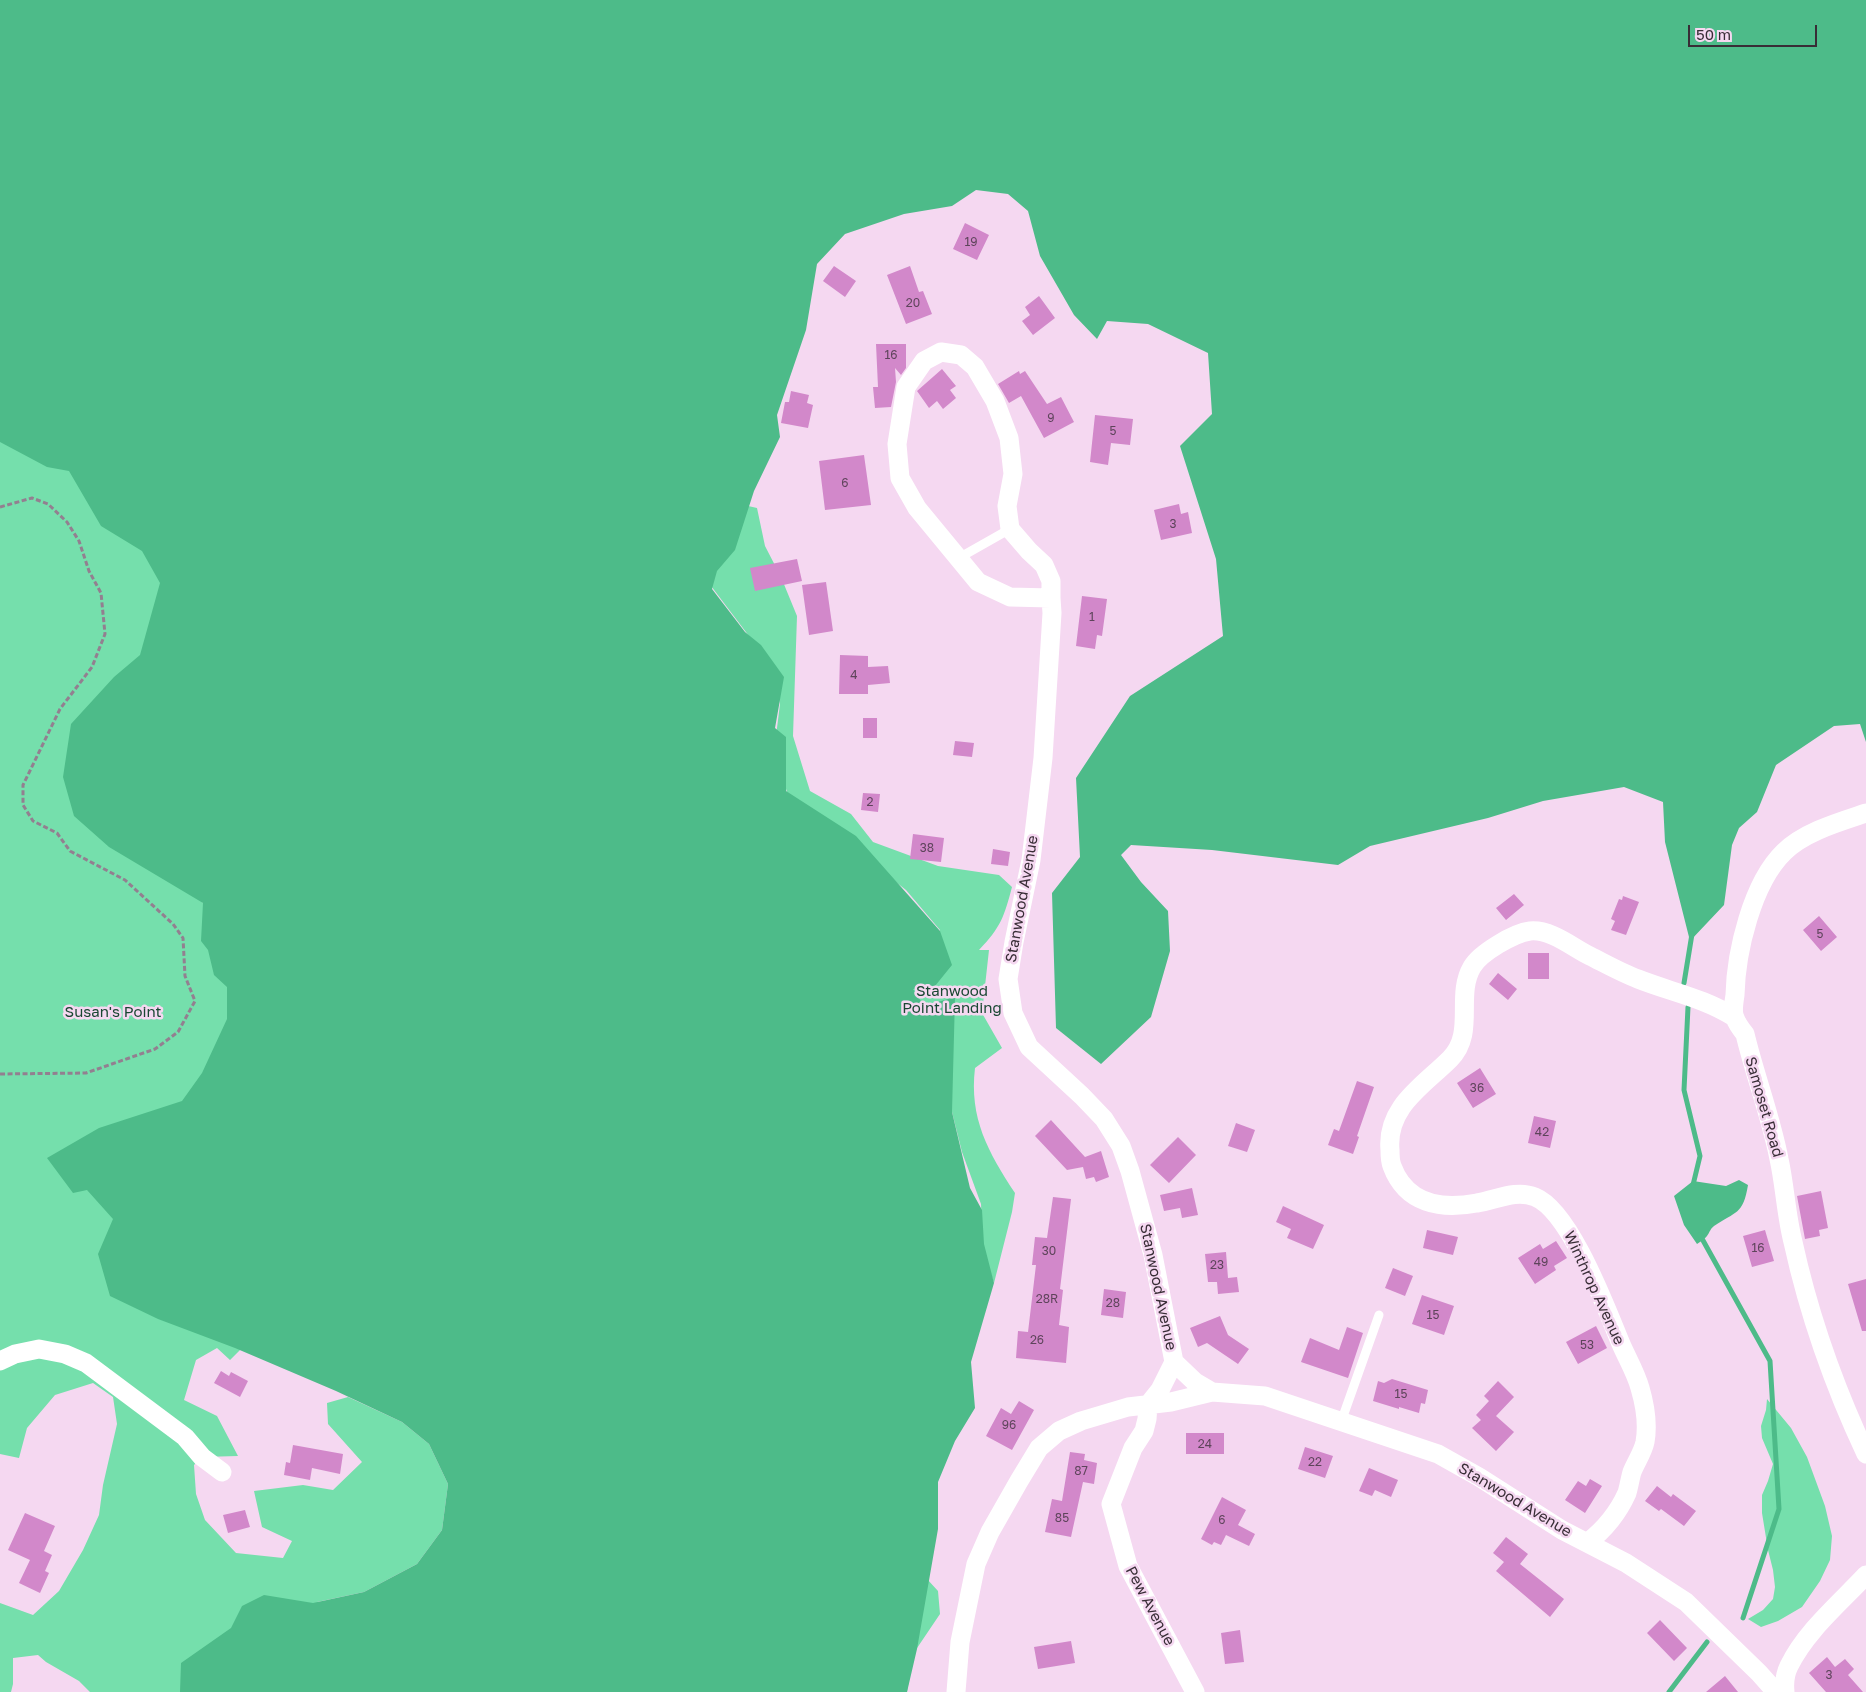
<!DOCTYPE html>
<style>
body{margin:0}
#map{position:relative;width:1866px;height:1692px;overflow:hidden;background:#f5d8f1;font-family:"Golos Text",sans-serif}
canvas{display:block}
.scale{position:absolute;left:1688px;top:25px;width:129px;height:22px;box-sizing:border-box;border:2px solid #382d36;border-top:0;padding-left:6px;font-size:15px;line-height:18px;white-space:nowrap;color:#382d36;-webkit-text-stroke:4px #f5d8f1;paint-order:stroke}
</style>
<div id="map">
<canvas width="1866" height="1692"></canvas>
<div class="scale">50 m</div>
</div>
<script>
const g = document.querySelector('canvas').getContext('2d');
g.lineJoin = 'round';
function paint(path, color) {
  g.fillStyle = color;
  g.fill(path, 'evenodd');
}
function stroke(path, color, width, dash) {
  g.strokeStyle = color;
  g.lineWidth = width;
  g.lineCap = dash ? 'butt' : 'round';
  g.setLineDash(dash || []);
  g.stroke(path);
}
function label(font, color, halo, rows, align = 'center') {
  g.font = font + ' "Golos Text",sans-serif';
  g.lineWidth = 5;
  g.setLineDash([]);
  g.textBaseline = 'middle';
  g.strokeStyle = halo;
  g.fillStyle = color;
  for (const [text, x, y, turn = 0] of rows) {
    g.save();
    g.translate(x, y);
    g.rotate((+turn || 0) * Math.PI / 180);
    g.textAlign = isNaN(turn) ? turn : align;
    if (halo) g.strokeText(text, 0, 0);
    g.fillText(text, 0, 0);
    g.restore();
  }
}
paint(new Path2D(`
 M0,429L36,434L165,554L196,884L234,989L244,1346L230,1360L217,1348L196,1360L184,1400L217,1416L238,1456L202,1457L194,1465L196,1494L205,1520L236,1553L283,1558L292,1541L262,1527L254,1491L303,1485L333,1490L362,1462L328,1424L327,1403L348,1397L402,1422L429,1444L448,1484L442,1530L417,1564L364,1592L317,1602L927,1579L938,1591L940,1614L913,1654L907,1692H90L79,1681L46,1662L38,1655L13,1658V1684L11,1692H0V1603L33,1615L59,1591L83,1550L99,1515L103,1485L117,1424L113,1397L93,1383L55,1395L27,1428L19,1458L0,1454Z
 M735,503L757,508L765,546L781,577L797,616L793,736L810,791L851,814L873,842L938,866L999,875L1012,887C1004,917 1001,927 979,950H989L982,1013L1002,1048L975,1068C969,1118 988,1152 1015,1193L1012,1212L994,1283L983,1251L981,1204L962,1152L950,1104L910,984L933,952L940,930L906,890L845,842L787,792L774,752L780,704L774,669L708,582Z
 M1767,1399L1791,1428L1807,1457L1825,1506L1832,1536L1830,1560L1820,1581L1802,1607L1778,1621L1761,1627L1748,1619L1763,1610L1773,1599L1775,1587L1773,1570L1768,1550L1762,1513V1495L1768,1481L1773,1464L1762,1438L1761,1426L1766,1410Z`), '#75dfac');
paint(new Path2D(`
 M0,0H1866V742L1860,724L1834,726L1776,765L1757,812L1739,828L1732,845L1724,905L1690,941L1665,842L1663,802L1624,787L1543,801L1488,818L1370,846L1338,865L1212,850L1131,845L1121,855L1141,882L1168,911L1170,951L1151,1017L1101,1064L1056,1028L1052,893L1080,857L1076,778L1130,696L1223,636L1216,559L1180,446L1212,414L1208,353L1148,324L1107,321L1097,339L1074,315L1040,256L1028,211L1008,194L976,190L952,206L904,214L845,234L817,264L806,330L777,415L780,437L754,491L735,550L717,571L712,589L745,632L761,645L784,677L775,728L786,737V791L856,836L940,931L952,965L935,986L913,989L924,1006L955,997L952,1112L970,1188L982,1210L984,1244L994,1283L971,1362L975,1408L955,1441L938,1482V1529L917,1649L907,1692H180L181,1663L231,1628L242,1606L264,1595L313,1603L364,1592L417,1564L442,1530L448,1484L429,1444L402,1422L336,1391L235,1348L158,1319L110,1296L98,1254L113,1219L87,1190L73,1193L47,1158L99,1128L182,1101L202,1073L227,1019V987L214,975L208,950L201,941L203,903L109,847L74,816L63,777L71,724L114,677L140,655L160,583L142,551L101,526L69,471L47,467L0,442Z
 M1739,1180L1748,1185C1743,1215 1736,1211 1714,1226C1710,1229 1710,1232 1707,1236C1705,1239 1701,1241 1697,1244L1684,1225L1674,1196L1693,1181L1726,1186Z`), '#4dbb89');
stroke(new Path2D(`
 M1684,983L1692,934
 M1688,1007L1684,1090L1700,1156L1693,1185
 M1700,1235L1770,1361L1779,1509L1743,1618
 M1669,1692L1707,1642`), '#4dbb89', 5);
paint(new Path2D(`
 M965,223L989,235L977,260L953,249Z
 M834,266L856,281L845,297L823,281Z
 M910,266L919,292L923,291L932,314L906,324L887,275Z
 M1039,296L1055,318L1033,335L1022,321L1030,315L1025,307Z
 M876,344H906V368L901,375L895,368L896,382L891,407L875,408L873,387H878Z
 M942,369L956,386L950,390L956,398L943,409L937,401L929,408L917,391Z
 M1019,371L1020,374L1025,371L1047,404L1061,397L1074,422L1044,438L1021,396L1009,403L998,384Z
 M791,391L809,395L807,403L813,405L808,428L781,423L785,402H789Z
 M1095,415L1133,419L1130,445L1111,443L1108,465L1090,462Z
 M864,455L871,505L825,510L819,461Z
 M1179,504L1181,514L1188,512L1192,533L1161,540L1154,510Z
 M797,559L802,581L755,591L750,568Z
 M826,582L833,631L809,635L802,585Z
 M1082,596L1107,599L1102,636L1097,635L1095,649L1076,646Z
 M840,655L868,656V667L888,666L890,683L868,685V694H839Z
 M863,718H877V738H863Z
 M955,741L974,743L972,757L953,755Z
 M863,793L880,794L878,812L861,810Z
 M913,834L944,838L941,862L910,859Z
 M993,849L1010,852L1008,866L991,864Z
 M1514,894L1524,905L1506,920L1496,908Z
 M1623,896L1639,902L1626,935L1611,930L1615,921L1611,919L1619,899L1622,900Z
 M1819,916L1837,937L1821,951L1803,930Z
 M1528,953H1549V979H1528Z
 M1498,973L1517,989L1508,1000L1489,984Z
 M1480,1068L1496,1094L1473,1108L1457,1083Z
 M1357,1081L1374,1087L1357,1136L1359,1137L1353,1154L1328,1145L1334,1129L1339,1131Z
 M1534,1116L1556,1121L1550,1148L1528,1143Z
 M1051,1120L1085,1157L1101,1151L1109,1177L1096,1182L1094,1177L1086,1179L1083,1167L1067,1170L1035,1136Z
 M1236,1123L1255,1130L1247,1152L1228,1146Z
 M1178,1137L1196,1155L1169,1183L1150,1165Z
 M1192,1188L1198,1215L1182,1218L1180,1208L1164,1211L1160,1195Z
 M1821,1191L1828,1228L1819,1230L1820,1236L1805,1239L1797,1196Z
 M1053,1197L1071,1199L1060,1289L1063,1290L1059,1325L1069,1327L1066,1363L1016,1358L1018,1331L1028,1332L1036,1265H1032L1035,1237L1047,1238Z
 M1283,1206L1324,1225L1313,1249L1287,1238L1291,1229L1276,1222Z
 M1427,1230L1458,1237L1453,1255L1423,1248Z
 M1765,1230L1774,1261L1752,1267L1743,1236Z
 M1556,1241L1567,1258L1554,1266L1556,1270L1535,1284L1518,1258L1540,1244L1543,1249Z
 M1226,1252L1228,1278L1237,1277L1239,1292L1218,1294L1217,1282H1208L1205,1254Z
 M1393,1268L1413,1276L1405,1296L1385,1288Z
 M1866,1279V1331H1862L1848,1284Z
 M1104,1289L1126,1292L1123,1318L1101,1315Z
 M1422,1295L1454,1306L1444,1335L1412,1324Z
 M1220,1316L1228,1335L1249,1349L1238,1364L1207,1343L1198,1347L1190,1328Z
 M1596,1326L1607,1348L1578,1364L1566,1342Z
 M1347,1327L1363,1333L1348,1378L1301,1362L1310,1338L1339,1350Z
 M221,1371L229,1376L231,1372L248,1381L240,1397L214,1383Z
 M1392,1379L1428,1390L1425,1404L1421,1403L1419,1413L1399,1407V1409L1373,1401L1378,1381L1384,1383Z
 M1498,1381L1514,1397L1496,1416L1514,1432L1496,1451L1472,1428L1481,1420L1476,1415L1489,1401L1484,1396Z
 M1019,1401L1034,1410L1012,1450L986,1436L1001,1408L1011,1414Z
 M1186,1433H1224V1454H1186Z
 M293,1445L343,1454L340,1474L312,1468L310,1480L284,1475L286,1462L290,1463Z
 M1305,1447L1333,1456L1325,1478L1298,1469Z
 M1070,1452L1085,1454L1084,1460L1097,1463L1094,1484L1083,1482L1071,1537L1045,1532L1052,1499L1062,1501Z
 M1369,1468L1398,1480L1391,1497L1375,1490L1372,1496L1359,1491Z
 M1590,1479L1602,1486L1585,1513L1565,1500L1578,1481L1586,1486Z
 M1657,1486L1671,1497L1673,1494L1696,1511L1684,1526L1661,1509L1659,1511L1645,1501Z
 M1222,1497L1246,1510L1238,1525L1255,1534L1249,1546L1226,1535L1221,1545L1214,1542L1212,1545L1201,1539Z
 M245,1510L250,1527L228,1533L223,1515Z
 M25,1513L55,1526L44,1551L52,1555L45,1571L49,1573L40,1593L19,1583L30,1560L8,1550Z
 M1506,1537L1528,1554L1520,1564L1564,1599L1550,1617L1496,1571L1504,1562L1493,1553Z
 M1660,1620L1687,1648L1674,1661L1647,1633Z
 M1240,1630L1244,1662L1225,1664L1221,1633Z
 M1071,1641L1075,1663L1038,1669L1034,1647Z
 M1827,1657L1835,1667L1845,1659L1854,1669L1848,1675L1863,1692H1826L1809,1673Z
 M1725,1676L1738,1692H1706Z`), '#d288ca');
stroke(new Path2D(`
 M0,507L32,498L48,504L67,522L79,541L89,571L101,593L105,634L92,667L60,709L23,785V805L33,821L57,833L70,851L125,880L173,924L183,938L185,976L195,1001L178,1032L155,1049L86,1073L0,1074`), '#937f90', 3, [5, 2.5]);
stroke(new Path2D(`
 M957,559L1010,529
 M1341,1422L1379,1315`), '#fff', 9);
stroke(new Path2D(`
 M1051,598L1010,597L978,582L917,508L900,478L897,444L906,387L924,361L941,352L961,355L975,367L995,401L1009,438L1013,474L1007,506L1010,529L1029,551L1044,565L1051,581V598L1052,613L1043,758L1031,860L1014,942L1008,979L1013,1013L1029,1047L1082,1096L1104,1119L1121,1146L1130,1171L1153,1255L1174,1362L1195,1382L1212,1392
 M1866,813C1839,822 1804,832 1784,852C1752,883 1736,952 1735,995C1734,1002 1732,1012 1735,1018C1737,1024 1741,1029 1745,1034C1755,1076 1771,1117 1779,1159C1785,1186 1786,1215 1793,1242C1809,1315 1834,1386 1866,1454
 M0,1361L15,1354L39,1349L65,1354L86,1363L185,1437L202,1457L222,1472
 M1148,1405L1147,1419L1144,1431L1133,1448L1111,1504L1128,1566L1195,1692
 M1148,1405L1160,1390L1174,1362
 M1587,1543C1604,1530 1618,1513 1627,1493C1629,1486 1630,1479 1632,1472C1636,1462 1643,1452 1645,1442C1648,1425 1645,1405 1640,1388C1636,1373 1627,1358 1621,1344C1606,1308 1570,1211 1535,1197C1516,1189 1496,1200 1477,1203C1441,1210 1406,1204 1392,1166C1390,1161 1390,1155 1390,1150C1386,1107 1423,1086 1450,1059C1476,1033 1455,996 1472,967C1480,953 1514,933 1530,931C1551,929 1572,947 1590,956C1606,964 1622,973 1638,979C1671,992 1704,998 1734,1017
 M956,1692L960,1642L976,1564L990,1532L1019,1481L1039,1448L1059,1431L1081,1421L1128,1407L1171,1402L1212,1392L1265,1396L1438,1454L1479,1477L1562,1530L1626,1563L1686,1602L1759,1673L1776,1692
 M1785,1692C1784,1683 1785,1674 1789,1666C1806,1631 1840,1603 1866,1575`), '#fff', 19);
label('12px', '#5e445b', null, [
 ["19",971,242],
 ["20",913,303],
 ["16",891,355],
 ["9",1051,418],
 ["5",1113,431],
 ["6",845,483],
 ["3",1173,524],
 ["1",1092,617],
 ["4",854,675],
 ["2",870,802],
 ["38",927,848],
 ["5",1820,934],
 ["36",1477,1088],
 ["42",1542,1132],
 ["16",1758,1248],
 ["30",1049,1251],
 ["49",1541,1262],
 ["23",1217,1265],
 ["28R",1047,1299],
 ["28",1113,1303],
 ["15",1433,1315],
 ["26",1037,1340],
 ["53",1587,1345],
 ["15",1401,1394],
 ["96",1009,1425],
 ["24",1205,1444],
 ["22",1315,1462],
 ["87",1081,1471],
 ["85",1062,1518],
 ["6",1222,1520],
 ["3",1829,1675]
]);
label('15px', '#382d36', '#f5d8f1', [
 ["Stanwood Avenue",1022,899,-80],
 ["Samoset Road",1764,1107,74],
 ["Stanwood Avenue",1158,1287,78],
 ["Winthrop Avenue",1594,1288,65],
 ["Stanwood Avenue",1515,1500,31],
 ["Pew Avenue",1150,1606,62]
]);
label('15px', '#194732', '#f5d8f1', [
 ["Stanwood",952,991],
 ["Point Landing",952,1008],
 ["Susan's Point",113,1012]
]);
</script>
